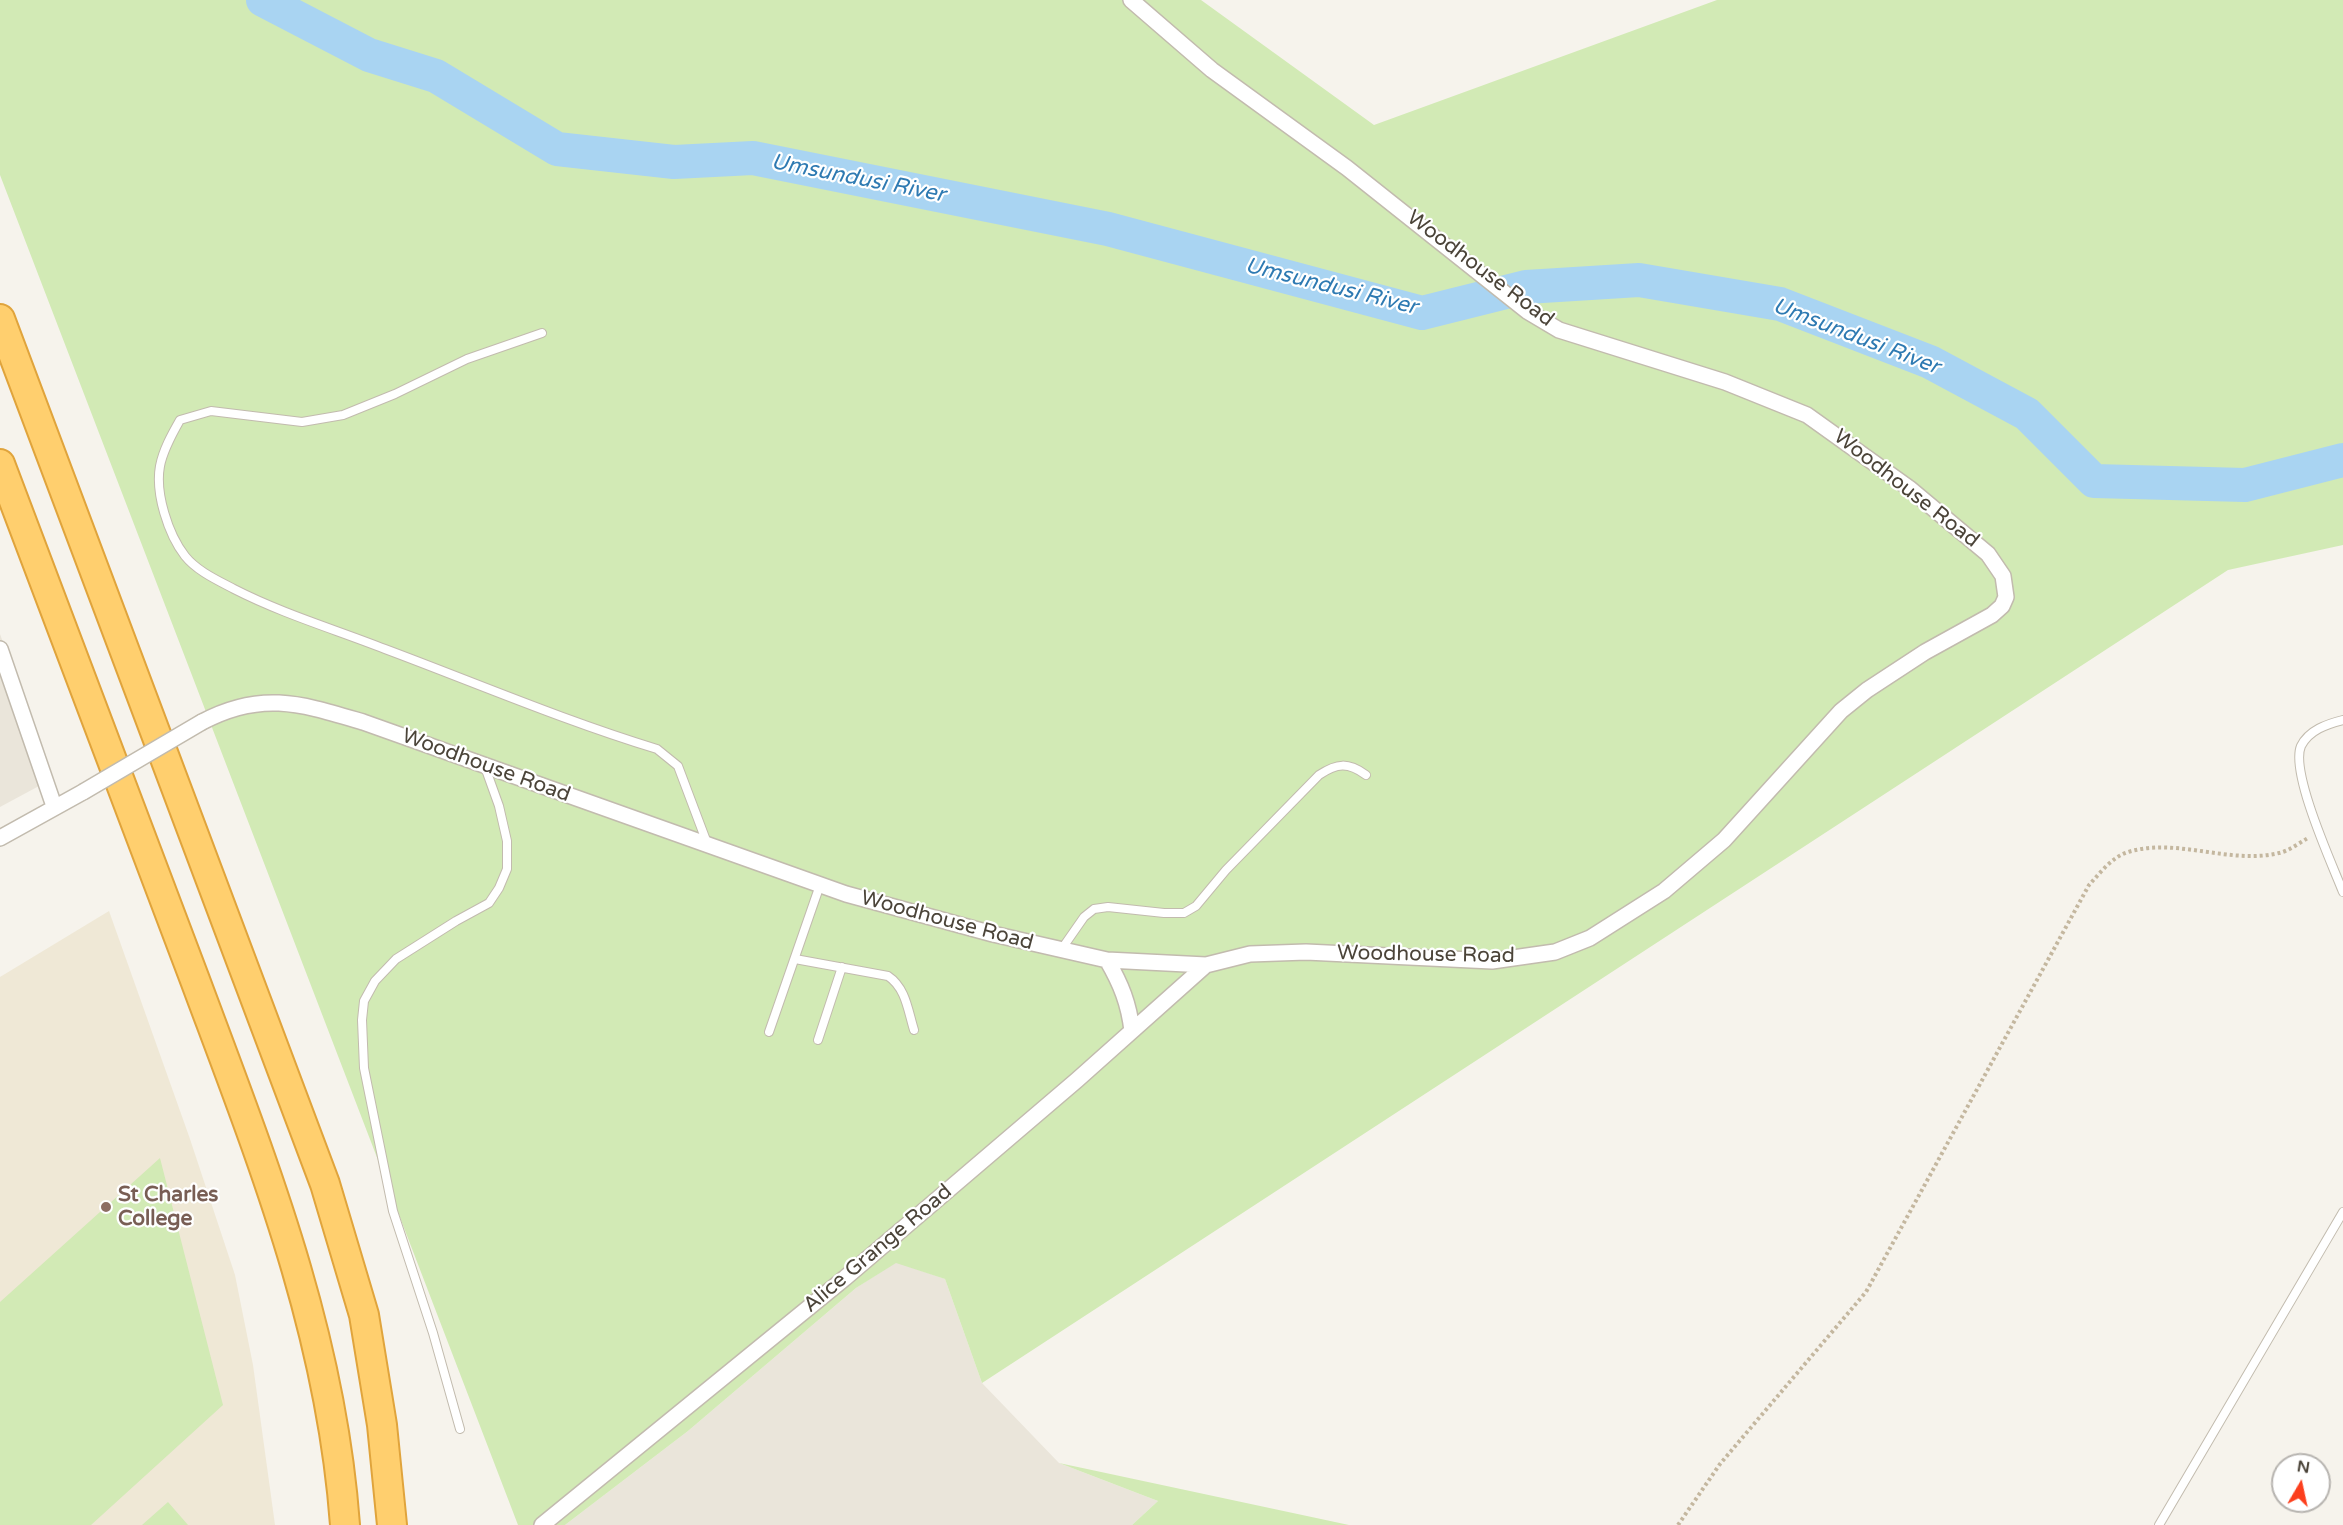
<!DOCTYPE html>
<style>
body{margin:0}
#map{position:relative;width:2343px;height:1525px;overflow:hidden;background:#f6f3ec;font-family:"Varela Round",sans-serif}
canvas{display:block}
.north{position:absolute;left:2271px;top:1453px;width:60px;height:60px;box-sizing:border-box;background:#fff;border:2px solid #b7b4b0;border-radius:50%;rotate:9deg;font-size:16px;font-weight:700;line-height:24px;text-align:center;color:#4b4439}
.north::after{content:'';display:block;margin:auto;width:21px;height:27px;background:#fc3f1d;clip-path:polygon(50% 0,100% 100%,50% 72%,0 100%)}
</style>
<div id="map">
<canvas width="2343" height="1525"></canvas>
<div class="north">N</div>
</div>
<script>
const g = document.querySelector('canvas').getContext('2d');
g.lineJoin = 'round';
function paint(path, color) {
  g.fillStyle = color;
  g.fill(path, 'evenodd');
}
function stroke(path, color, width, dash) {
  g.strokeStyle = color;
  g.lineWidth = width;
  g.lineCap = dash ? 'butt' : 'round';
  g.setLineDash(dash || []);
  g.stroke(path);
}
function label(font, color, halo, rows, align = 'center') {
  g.font = font + ' "Varela Round",sans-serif';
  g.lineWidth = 4.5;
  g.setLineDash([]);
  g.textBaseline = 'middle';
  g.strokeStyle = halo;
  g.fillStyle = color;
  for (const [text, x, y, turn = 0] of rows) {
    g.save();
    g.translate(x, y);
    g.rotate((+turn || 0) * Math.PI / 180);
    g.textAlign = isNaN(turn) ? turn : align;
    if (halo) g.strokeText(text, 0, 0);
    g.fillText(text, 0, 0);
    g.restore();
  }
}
paint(new Path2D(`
 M0,634L52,779L0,807Z
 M896,1262L945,1279L982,1383L1059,1463L1158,1501L1132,1525H565L688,1431L856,1288Z`), '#eae5da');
paint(new Path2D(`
 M109,911L190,1139L235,1275L253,1365L275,1525H0V977Z`), '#efe8d6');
paint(new Path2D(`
 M0,0H1201L1374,125L1717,0H2343V545L2228,570L982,1383L945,1279L896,1263L856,1288L688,1431L565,1525H518L0,175Z
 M160,1158L223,1405L91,1525H0V1302Z
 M1059,1463L1349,1525H1132L1158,1501Z
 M168,1502L188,1525H142Z`), '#d2eab5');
stroke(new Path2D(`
 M263,0L369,55L436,76L557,149L674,162L753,158L1108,229L1422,313L1526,287L1639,280L1780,304L1930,362L2027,414L2094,481L2245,485L2343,460`), '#a9d4f2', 34);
const service = new Path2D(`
 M542,333L467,359L395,394L343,415L302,422L211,411L180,420C172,434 163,450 160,466C155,493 168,534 185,556C197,571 217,580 234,589C283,614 334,629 385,649C476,683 565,721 657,749L678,766L707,843
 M2343,720C2327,724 2309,730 2301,746C2290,772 2332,864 2343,892
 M1061,950L1084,917L1094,909L1108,907L1164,913H1184L1196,906L1226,870L1319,775C1337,763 1348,762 1366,775
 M795,959L888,976C906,988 908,1011 914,1030
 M769,1032L820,885
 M818,1040L842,967
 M460,1429L433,1333L393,1211L364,1068L362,1020L364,1001L375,981L396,959L456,921L489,903L499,888L507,869V841L499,806L485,767
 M2159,1525L2343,1212`);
const minor = new Path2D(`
 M0,649L54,806
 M202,722C262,690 302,704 363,722L846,894L993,934L1107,960L1206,965L1250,954L1306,952L1492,961L1555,952L1590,938L1664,891L1724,840L1841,711L1867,690L1925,652L1992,615L2002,606L2006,597L2003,576L1988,554L1909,488L1807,415L1725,382L1559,330L1527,311L1347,168L1212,70L1131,0
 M0,838L83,792
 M1107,960C1121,984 1129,1004 1132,1031
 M542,1525L845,1278L1077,1080L1206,965`);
const motorway = new Path2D(`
 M0,319L325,1184L364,1315L382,1425L392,1525
 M0,464C65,636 130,808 195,980C262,1160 331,1331 345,1525`);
stroke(service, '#c2bbae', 10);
stroke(minor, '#c2bbae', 18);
stroke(motorway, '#e0a43c', 32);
stroke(new Path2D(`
 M1678,1525L1720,1464L1866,1292L2089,885C2100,873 2112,857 2128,852C2177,837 2230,865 2279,853C2289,851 2299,843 2308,838`), '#c4b79f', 4, [3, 3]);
stroke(service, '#fff', 8);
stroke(minor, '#fff', 15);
stroke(motorway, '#ffcf6e', 28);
const minorBridge = new Path2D(`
 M83,792L202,722`);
stroke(minorBridge, '#c2bbae', 18, []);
stroke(minorBridge, '#fff', 15);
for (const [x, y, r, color] of [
 [106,1207,6,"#8d6e63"]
]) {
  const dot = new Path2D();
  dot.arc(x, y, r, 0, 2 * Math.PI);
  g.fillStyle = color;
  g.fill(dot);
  stroke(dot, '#fff', 2);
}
label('21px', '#4b4439', '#fff', [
 ["Woodhouse Road",1480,269,37],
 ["Woodhouse Road",1906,489,38],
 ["Woodhouse Road",486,766,20],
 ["Woodhouse Road",947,921,15],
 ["Woodhouse Road",1426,955,1],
 ["Alice Grange Road",878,1249,-40]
]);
label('bold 21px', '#785e54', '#fff', [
 ["St Charles",118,1195],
 ["College",118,1219]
], 'left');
label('italic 22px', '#2e7ab2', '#fff', [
 ["Umsundusi River",858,179,11],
 ["Umsundusi River",1331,287,14],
 ["Umsundusi River",1856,337,21]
]);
</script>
